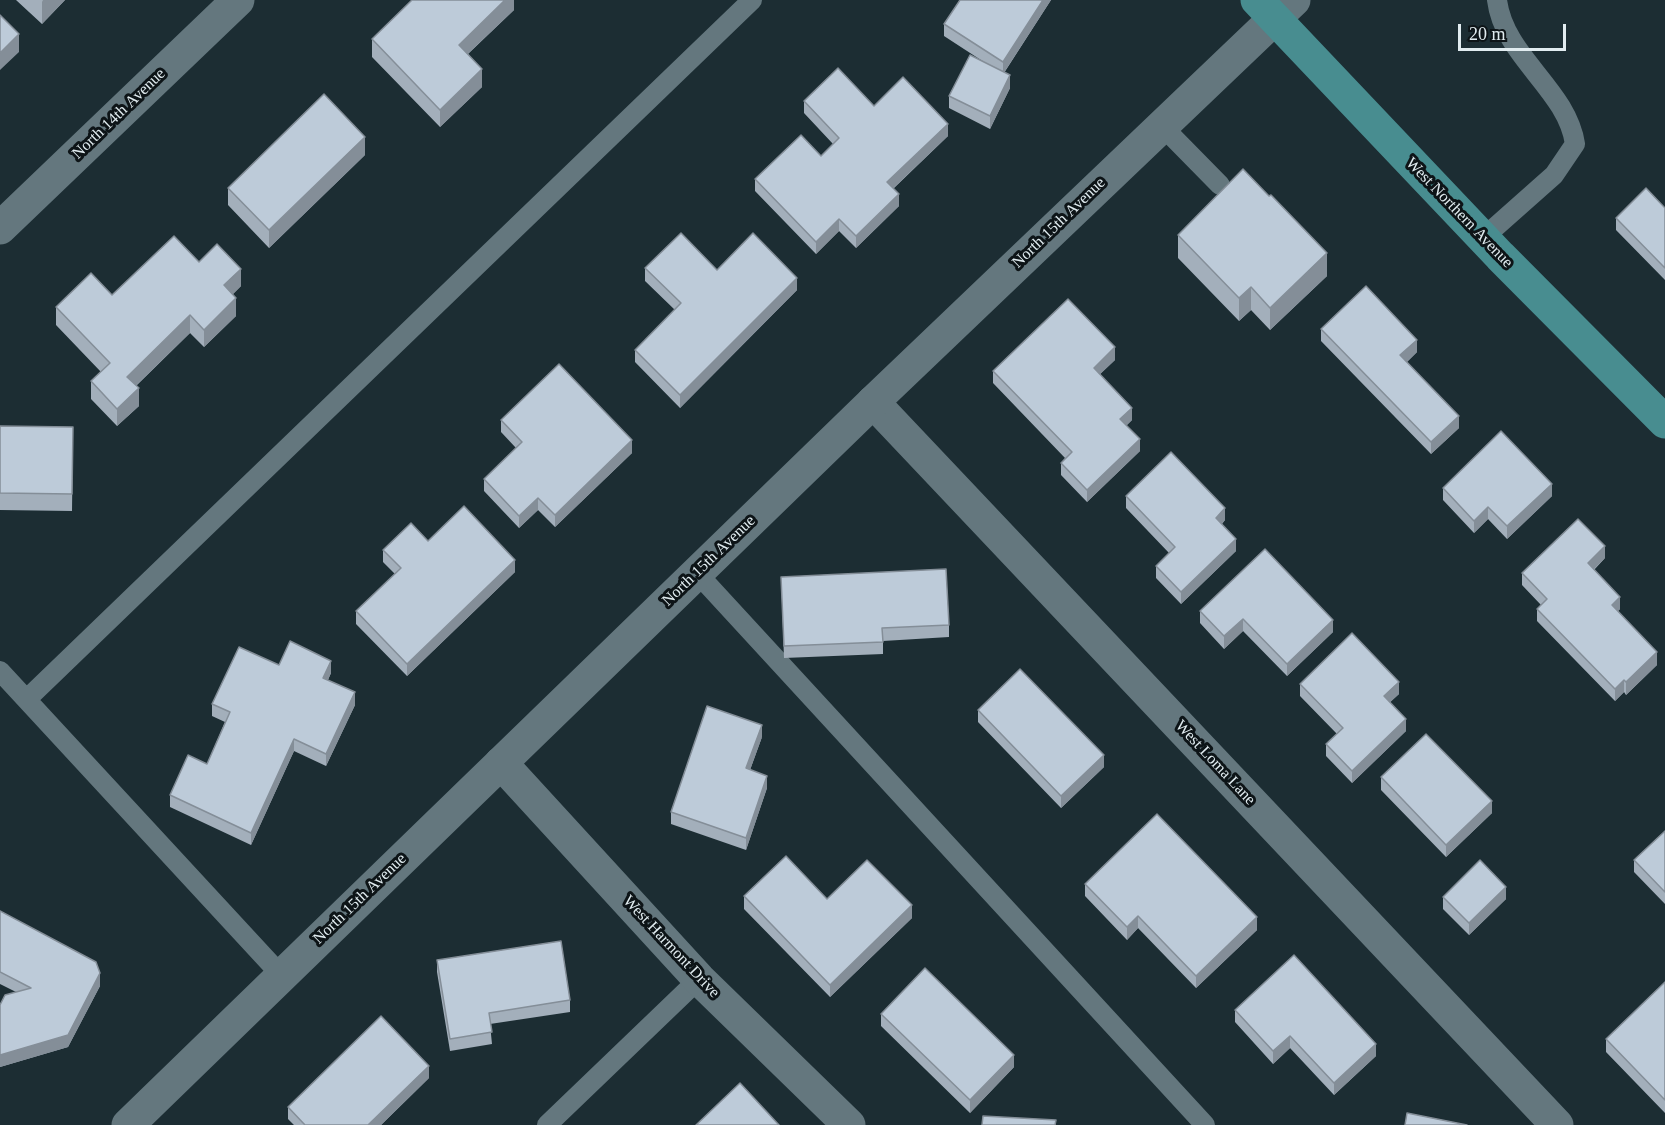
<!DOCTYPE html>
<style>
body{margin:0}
#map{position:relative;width:1665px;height:1125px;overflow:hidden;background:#1c2d33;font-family:"Times New Roman",serif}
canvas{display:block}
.scale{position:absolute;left:1458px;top:24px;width:108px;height:27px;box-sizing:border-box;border:3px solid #e1ecf0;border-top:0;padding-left:8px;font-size:18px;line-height:21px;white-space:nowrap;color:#e1ecf0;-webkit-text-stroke:4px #0d1417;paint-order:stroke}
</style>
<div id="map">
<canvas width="1665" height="1125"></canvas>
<div class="scale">20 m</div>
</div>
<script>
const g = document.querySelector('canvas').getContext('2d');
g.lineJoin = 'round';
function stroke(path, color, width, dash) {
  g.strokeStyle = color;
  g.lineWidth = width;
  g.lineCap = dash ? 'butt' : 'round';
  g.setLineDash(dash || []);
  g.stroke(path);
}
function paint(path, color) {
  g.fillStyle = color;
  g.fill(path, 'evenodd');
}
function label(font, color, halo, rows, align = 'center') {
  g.font = font + ' "Times New Roman",serif';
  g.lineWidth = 6;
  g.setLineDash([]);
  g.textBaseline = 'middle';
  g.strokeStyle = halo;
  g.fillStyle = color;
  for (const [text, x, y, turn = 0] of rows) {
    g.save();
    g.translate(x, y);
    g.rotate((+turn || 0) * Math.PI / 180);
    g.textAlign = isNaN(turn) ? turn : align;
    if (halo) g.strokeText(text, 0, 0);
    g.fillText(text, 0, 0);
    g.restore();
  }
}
stroke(new Path2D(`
 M1162,126L1220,185
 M1483,238L1554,175L1575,144C1567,89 1504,57 1497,0
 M697,573L1205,1125
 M0,671L281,975
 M27,699L752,0
 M547,1125L699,979`), '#64777e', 20);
stroke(new Path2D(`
 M0,228L238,0
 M873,402L1557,1125
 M501,763L699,979L849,1125`), '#64777e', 33);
stroke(new Path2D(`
 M128,1125L873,402L1294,0`), '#64777e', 33);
stroke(new Path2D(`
 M1257,0L1500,256L1665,422`), '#488d90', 33);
paint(new Path2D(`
 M16,0H65L42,24Z
 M514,0V10L468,54L482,87L440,127L372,57V39Z
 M960,0H1051L1004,73L1010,88L990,129L949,108V96L987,64L944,36V24Z
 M804,101L874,106L948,136L893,189L899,206L856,248L839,231L816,254L755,191V179L821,156L833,144L804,113Z
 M365,155L269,248L228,205V188Z
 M1665,208V280L1616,230V218Z
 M1178,235L1327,276L1270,330L1251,310L1239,321L1178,258Z
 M199,262L241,286L233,294L236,316L204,347L190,333L136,386L139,406L117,426L91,399V381L101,372L56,325V307L112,295Z
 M645,268L717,270L797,290L680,408L635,362V350L675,310L645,281Z
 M1321,329L1417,352L1407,362L1459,428L1431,454L1321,341Z
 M1115,360L1100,374L1132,420L1126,426L1140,451L1087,502L1061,475V463L1065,458L993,383V371Z
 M501,420L632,453L555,527L538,510L519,528L484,491V479L516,448L501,432Z
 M0,426L73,427L72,511L0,510Z
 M1443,488L1552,496L1507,539L1488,519L1474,533L1443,500Z
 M1126,496L1225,520L1222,524L1236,551L1181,604L1156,578V566L1169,553L1126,508Z
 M428,541L515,572L407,676L356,624V611L395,574L383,562V550Z
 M1605,558L1594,570L1620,609L1618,611L1657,665L1626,695L1624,692L1615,701L1537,621V609L1541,605L1522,585V573Z
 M781,577L949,625V637L883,641V654L784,658Z
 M1200,611L1333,632L1287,676L1243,631L1224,649L1200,623Z
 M279,665L331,673L328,680L355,705L326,766L294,751L251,845L170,807V795L207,764L225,722L212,716V704Z
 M1300,684L1399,694L1390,702L1406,731L1352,783L1326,756V744L1337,734L1300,696Z
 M978,710L1104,767L1061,808L978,722Z
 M762,737L750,770L767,788L746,850L671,824V812Z
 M1381,777L1492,813L1446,857L1381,790Z
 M1665,831V904L1634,872V860Z
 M1085,884L1257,930L1196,988L1138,928L1127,940L1085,896Z
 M744,896L827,899L912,918L830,997L744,909Z
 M1443,897L1506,899L1469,935L1443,909Z
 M0,911L100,986L68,1047L0,1067V1005L16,992L0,984Z
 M437,960L570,1000V1012L490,1024L492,1044L450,1051L437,972Z
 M1665,982V1113L1606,1052V1039Z
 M1235,1010L1376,1056L1334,1095L1290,1048L1273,1064L1235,1022Z
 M881,1014L1014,1067L970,1113L881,1026Z
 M429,1078L381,1125H294L288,1119V1107Z`), '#a3afbb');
paint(new Path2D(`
 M43,0H65L42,24V2Z
 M505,0H514V10L459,62V45Z
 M1043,0H1051L1003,74V62Z
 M19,34V52L0,70V53Z
 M482,69V87L440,127V110Z
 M1010,75V88L990,129V116Z
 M948,124V136L887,194V182Z
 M365,137V155L269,248V230Z
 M899,194V206L856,248V236Z
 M839,219V231L816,254V242Z
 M1327,253V276L1270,330V308Z
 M241,269V286L224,303V285Z
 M797,278V290L680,408V395Z
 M1251,287V310L1239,321V298Z
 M236,298V316L204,347V330Z
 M190,315V333L127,394V377Z
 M1417,340V352L1400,368V355Z
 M1115,347V360L1094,380V368Z
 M139,388V406L117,426V409Z
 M1132,408V420L1120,431V419Z
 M1459,416V428L1431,454V442Z
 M1140,439V451L1087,502V490Z
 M632,440V453L555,527V515Z
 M1552,484V496L1507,539V526Z
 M538,498V510L519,528V516Z
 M1488,507V519L1474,533V521Z
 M1225,508V520L1216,530V518Z
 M1236,539V551L1181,604V592Z
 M1605,546V558L1588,575V563Z
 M515,560V572L407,676V664Z
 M1620,597V609L1612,617V605Z
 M1243,619V631L1224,649V636Z
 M1333,620V632L1287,676V664Z
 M1657,652V665L1626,695V682Z
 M331,661V673L323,690V678Z
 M1624,680V692L1615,701V689Z
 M1399,682V694L1384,708V696Z
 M355,692V705L326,766V754Z
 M1406,719V731L1352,783V771Z
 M762,725V737L746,781V768Z
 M294,739V751L251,845V833Z
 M1104,755V767L1061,808V796Z
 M767,776V788L746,850V838Z
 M1492,801V813L1446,857V845Z
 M1506,887V899L1469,935V923Z
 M912,905V918L830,997V985Z
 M1138,916V928L1127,940V927Z
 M1257,917V930L1196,988V976Z
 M100,973V986L68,1047L0,1067V1055Z
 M1290,1036V1048L1273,1064V1051Z
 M1376,1044V1056L1334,1095V1083Z
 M1014,1055V1067L970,1113V1100Z
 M429,1066V1078L381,1125H368Z`), '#848e98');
const building = new Path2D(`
 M412,0H505L459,45L482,69L440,110L372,39Z
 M960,0H1043L1003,62L944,24Z
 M0,15L19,34L0,53Z
 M970,55L1010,75L990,116L949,96Z
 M838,68L874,106L903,77L948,124L887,182L899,194L856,236L839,219L816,242L755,179L801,135L821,156L839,138L804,101Z
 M324,94L365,137L269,230L228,188Z
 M1243,169L1269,196L1271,195L1327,253L1270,308L1251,287L1239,298L1178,235Z
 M1646,188L1665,208V268L1616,218Z
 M681,233L717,270L753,233L797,278L680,395L635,350L681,303L645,268Z
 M174,236L199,262L217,244L241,269L224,285L236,298L204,330L190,315L127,377L139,388L117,409L91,381L110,363L56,307L91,273L112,295Z
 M1366,286L1417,340L1400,355L1459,416L1431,442L1321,329Z
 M1068,299L1115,347L1094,368L1132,408L1120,419L1140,439L1087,490L1061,463L1072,452L993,371Z
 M559,364L632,440L555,515L538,498L519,516L484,479L522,442L501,420Z
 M0,426L73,427L72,494L0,493Z
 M1501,431L1552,484L1507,526L1488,507L1474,521L1443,488Z
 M1171,452L1225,508L1216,518L1236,539L1181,592L1156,566L1175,547L1126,496Z
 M464,506L515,560L407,664L356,611L401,568L383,550L411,523L428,541Z
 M1578,519L1605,546L1588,563L1620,597L1612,605L1657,652L1626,682L1624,680L1615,689L1537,609L1547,599L1522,573Z
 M1265,549L1333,620L1287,664L1243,619L1224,636L1200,611Z
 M946,569L949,625L882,628L883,642L784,646L781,577Z
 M1352,633L1399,682L1384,696L1406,719L1352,771L1326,744L1343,728L1300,684Z
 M290,641L331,661L323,678L355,692L326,754L294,739L251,833L170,795L188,755L207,764L230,712L212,704L239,647L279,665Z
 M1020,669L1104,755L1061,796L978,710Z
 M707,706L762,725L746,768L767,776L746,838L671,812Z
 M1426,734L1492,801L1446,845L1381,777Z
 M1157,814L1257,917L1196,976L1138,916L1127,927L1085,884Z
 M1665,831V892L1634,860Z
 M786,856L827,899L867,860L912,905L830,985L744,896Z
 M1480,860L1506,887L1469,923L1443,897Z
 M0,911L96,962L100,973L68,1035L0,1055V1005L5,995L31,988L0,972Z
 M561,941L570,1000L489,1013L492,1032L450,1039L437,960Z
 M1294,955L1376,1044L1334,1083L1290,1036L1273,1051L1235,1010Z
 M925,968L1014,1055L970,1100L881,1014Z
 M1665,982V1100L1606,1039Z
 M381,1016L429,1066L368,1125H305L288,1107Z
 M740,1083L779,1125H696Z
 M1407,1113L1467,1125H1405Z
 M983,1116L1056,1120L1055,1125H982Z`);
paint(building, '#bdcbd9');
stroke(building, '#848e98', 1.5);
label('16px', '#e1ecf0', '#0d1417', [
 ["North 14th Avenue",119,114,-44],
 ["West Northern Avenue",1459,213,46],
 ["North 15th Avenue",1059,223,-44],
 ["North 15th Avenue",709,561,-44],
 ["West Loma Lane",1215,763,47],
 ["North 15th Avenue",360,899,-44],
 ["West Harmont Drive",671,947,47]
]);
</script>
